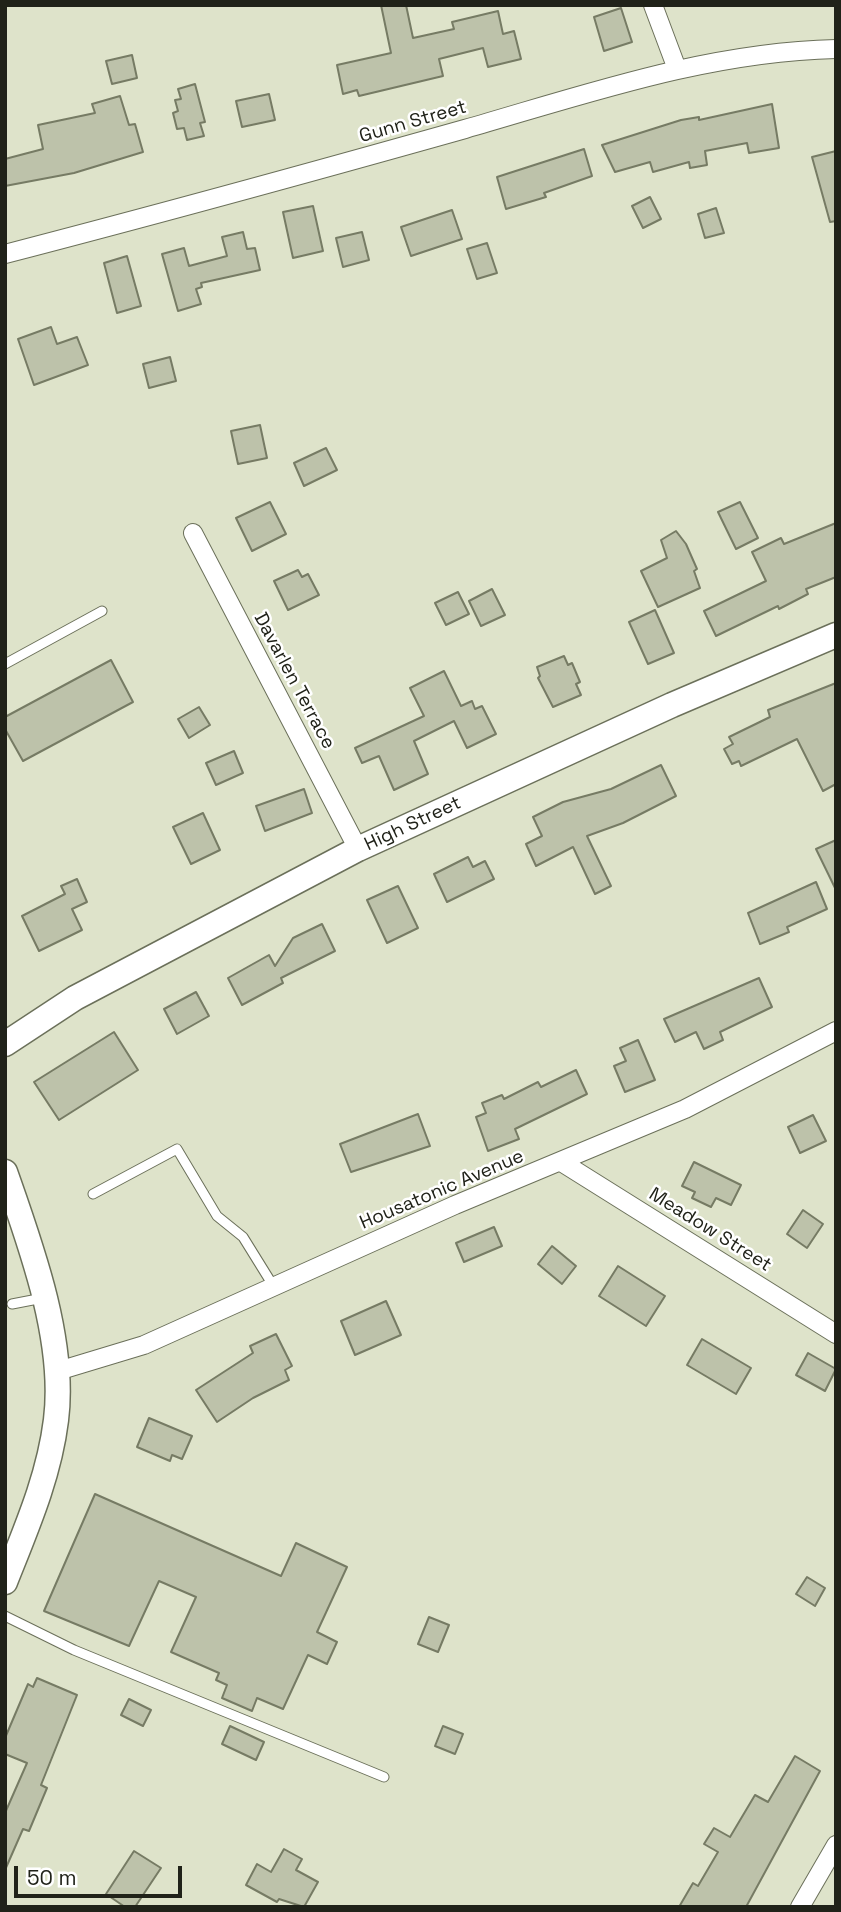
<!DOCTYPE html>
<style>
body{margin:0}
#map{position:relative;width:841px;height:1912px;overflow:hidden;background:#dee3ca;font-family:"Space Grotesk",sans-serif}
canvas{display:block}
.frame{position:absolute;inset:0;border:7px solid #202219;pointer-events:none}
.scale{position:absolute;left:14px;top:1866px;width:168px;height:32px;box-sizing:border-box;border:4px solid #202219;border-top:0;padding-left:9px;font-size:21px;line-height:24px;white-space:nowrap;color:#202219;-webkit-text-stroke:5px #fff;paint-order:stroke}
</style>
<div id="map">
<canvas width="841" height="1912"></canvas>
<div class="frame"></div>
<div class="scale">50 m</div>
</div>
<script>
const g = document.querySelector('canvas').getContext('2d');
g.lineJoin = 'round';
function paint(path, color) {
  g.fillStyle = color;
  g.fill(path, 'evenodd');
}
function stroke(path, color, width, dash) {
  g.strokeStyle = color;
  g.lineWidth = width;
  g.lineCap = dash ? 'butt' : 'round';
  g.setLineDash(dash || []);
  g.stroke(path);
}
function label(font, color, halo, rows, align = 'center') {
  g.font = font + ' "Space Grotesk",sans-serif';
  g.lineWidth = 5;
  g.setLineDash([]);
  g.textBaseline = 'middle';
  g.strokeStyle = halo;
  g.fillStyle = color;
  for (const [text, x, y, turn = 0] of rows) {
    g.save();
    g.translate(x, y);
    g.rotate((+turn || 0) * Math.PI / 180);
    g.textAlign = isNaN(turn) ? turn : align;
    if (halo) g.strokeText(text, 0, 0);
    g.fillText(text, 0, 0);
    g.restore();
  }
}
const building = new Path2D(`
 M381,5H406L413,38L454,29L452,22L498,11L503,34L514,31L521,59L488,67L483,48L439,59L443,76L359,96L357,90L343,94L337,65L391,53Z
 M621,8L632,42L604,51L594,17Z
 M132,55L137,78L112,84L106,61Z
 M195,84L205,122L200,123L204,136L187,140L184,128L177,129L173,113L178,111L175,100L181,99L178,89Z
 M269,94L275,120L242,127L236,101Z
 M120,96L129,125L135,124L143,152L74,173L5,186V159L43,149L38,125L95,113L92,104Z
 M772,104L779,148L749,153L747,143L705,151L707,165L690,168L689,162L653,172L650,162L615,172L602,145L681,120L699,117V120Z
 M584,149L592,176L544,193L546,197L506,209L497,177Z
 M836,151V221L830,222L812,157Z
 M650,197L661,219L643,228L632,206Z
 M313,206L323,251L293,258L283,212Z
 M716,208L724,233L705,238L698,214Z
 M452,210L462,239L411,256L401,227Z
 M243,232L247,249L255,248L260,270L201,283L202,287L196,289L201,304L178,311L162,254L184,248L189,266L227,256L222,237Z
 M362,232L369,260L343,267L336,238Z
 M487,243L497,273L477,279L467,249Z
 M127,256L141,306L117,313L104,263Z
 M51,327L57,344L77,337L88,365L34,385L18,339Z
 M170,357L176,381L149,388L143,364Z
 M260,425L267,458L238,464L231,431Z
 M326,448L337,470L304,486L294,463Z
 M270,502L286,534L252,551L236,518Z
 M740,502L758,538L736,549L718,512Z
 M836,523V577L806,589L808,594L779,609L778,606L716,636L704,611L766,581L752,552L781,538L784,544Z
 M676,531L686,544L697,569L694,571L700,588L658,607L641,571L667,558L661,540Z
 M298,570L302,577L308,574L319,595L288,610L274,581Z
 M492,589L505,615L481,626L469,601Z
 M458,592L469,614L446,625L435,603Z
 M655,610L674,653L648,664L629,622Z
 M564,656L568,665L572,663L580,682L576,684L581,695L553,707L538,678L540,676L537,667Z
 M111,660L133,702L23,761L5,729V717Z
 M444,671L461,706L472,701L475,709L482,706L496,734L467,748L454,721L414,741L428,774L394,790L379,756L362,763L355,748L424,716L410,688Z
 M836,683V784L823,791L797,739L741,766L739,761L732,764L724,749L733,744L729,737L770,717L768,710Z
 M199,707L210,725L189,738L178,719Z
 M234,751L243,773L216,785L206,763Z
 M661,765L676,796L623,823L587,836L611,886L595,894L573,847L536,866L526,844L542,836L533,817L563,802L611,789Z
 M304,789L312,813L265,831L256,806Z
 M203,813L220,850L191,864L173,827Z
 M836,840V890L816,849Z
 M468,857L473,867L485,861L494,879L447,902L434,874Z
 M77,879L87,902L72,909L82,930L39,951L22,916L65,894L61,886Z
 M816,882L827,909L787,927L789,932L760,944L748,913Z
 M398,886L418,928L387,943L367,900Z
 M322,924L335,951L281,978L283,983L242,1005L228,978L269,955L275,966L293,938Z
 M759,978L772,1007L720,1032L723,1040L704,1049L696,1032L675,1042L664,1019Z
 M196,992L209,1016L177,1034L164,1009Z
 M114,1032L138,1070L59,1120L34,1082Z
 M638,1040L655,1080L625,1092L614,1066L626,1061L620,1048Z
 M576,1070L587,1094L515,1129L519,1139L488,1151L476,1117L486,1113L482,1103L502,1095L504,1099L538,1082L541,1087Z
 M418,1114L430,1146L351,1172L340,1144Z
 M813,1115L826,1141L800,1153L788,1127Z
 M694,1162L741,1185L731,1205L716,1198L711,1207L692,1198L695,1192L682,1186Z
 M803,1210L823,1224L807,1248L787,1234Z
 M494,1227L502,1246L464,1262L456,1243Z
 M552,1246L576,1266L562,1284L538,1264Z
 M618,1266L665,1296L646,1326L599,1296Z
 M386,1301L401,1335L355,1355L341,1321Z
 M276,1334L292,1366L285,1370L289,1380L253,1398L217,1422L196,1390L253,1353L250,1346Z
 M702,1339L751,1368L736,1394L687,1365Z
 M808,1353L836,1369L825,1391L796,1375Z
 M149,1418L192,1436L182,1459L172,1455L170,1461L137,1447Z
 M95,1494L281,1576L296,1543L347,1567L317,1632L337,1642L327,1664L308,1655L283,1709L257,1698L252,1711L222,1698L227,1685L216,1680L219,1673L171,1652L196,1597L159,1581L129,1646L44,1611Z
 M807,1577L825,1588L815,1606L796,1594Z
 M429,1617L449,1625L438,1652L418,1644Z
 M37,1678L77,1695L41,1785L47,1788L29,1831L23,1829L5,1870V1813L27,1763L5,1754V1738L28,1684L33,1687Z
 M129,1699L151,1710L143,1726L121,1715Z
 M230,1726L264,1742L256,1760L222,1744Z
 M443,1726L463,1734L455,1754L435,1746Z
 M795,1756L820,1771L746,1907H679L693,1883L698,1886L718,1852L704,1844L714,1828L730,1837L755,1795L768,1802Z
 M284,1849L302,1859L296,1870L318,1882L304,1907L279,1899L277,1902L246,1885L257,1864L271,1872Z
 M134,1851L161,1868L135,1907H125L106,1894Z`);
paint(building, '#bdc2aa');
stroke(building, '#767b64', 2);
const service = new Path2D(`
 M5,664L102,611
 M93,1194L177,1149L217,1216L243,1237L274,1287
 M12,1304L43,1298
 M5,1616L74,1650L384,1777`);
const minor = new Path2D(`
 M653,5L677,69
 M5,254C159,214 312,172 465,129C587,94 707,52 836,49
 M193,533L358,849
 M563,1163L836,1334
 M58,1371L144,1345L455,1205L685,1109L836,1031
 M800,1907L836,1845`);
const secondary = new Path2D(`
 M5,1044L75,998L358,849L672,705L836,635
 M5,1172C31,1246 66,1341 56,1420C49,1477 26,1529 5,1582`);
stroke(service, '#6b705a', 11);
stroke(minor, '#6b705a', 20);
stroke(secondary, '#6b705a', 27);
stroke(service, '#fff', 9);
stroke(minor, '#fff', 18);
stroke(secondary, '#fff', 24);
label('19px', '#202219', '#fff', [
 ["Gunn Street",413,122,-16],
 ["Davarlen Terrace",294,681,62],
 ["High Street",413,824,-25],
 ["Housatonic Avenue",442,1190,-23],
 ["Meadow Street",710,1230,32]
]);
</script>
